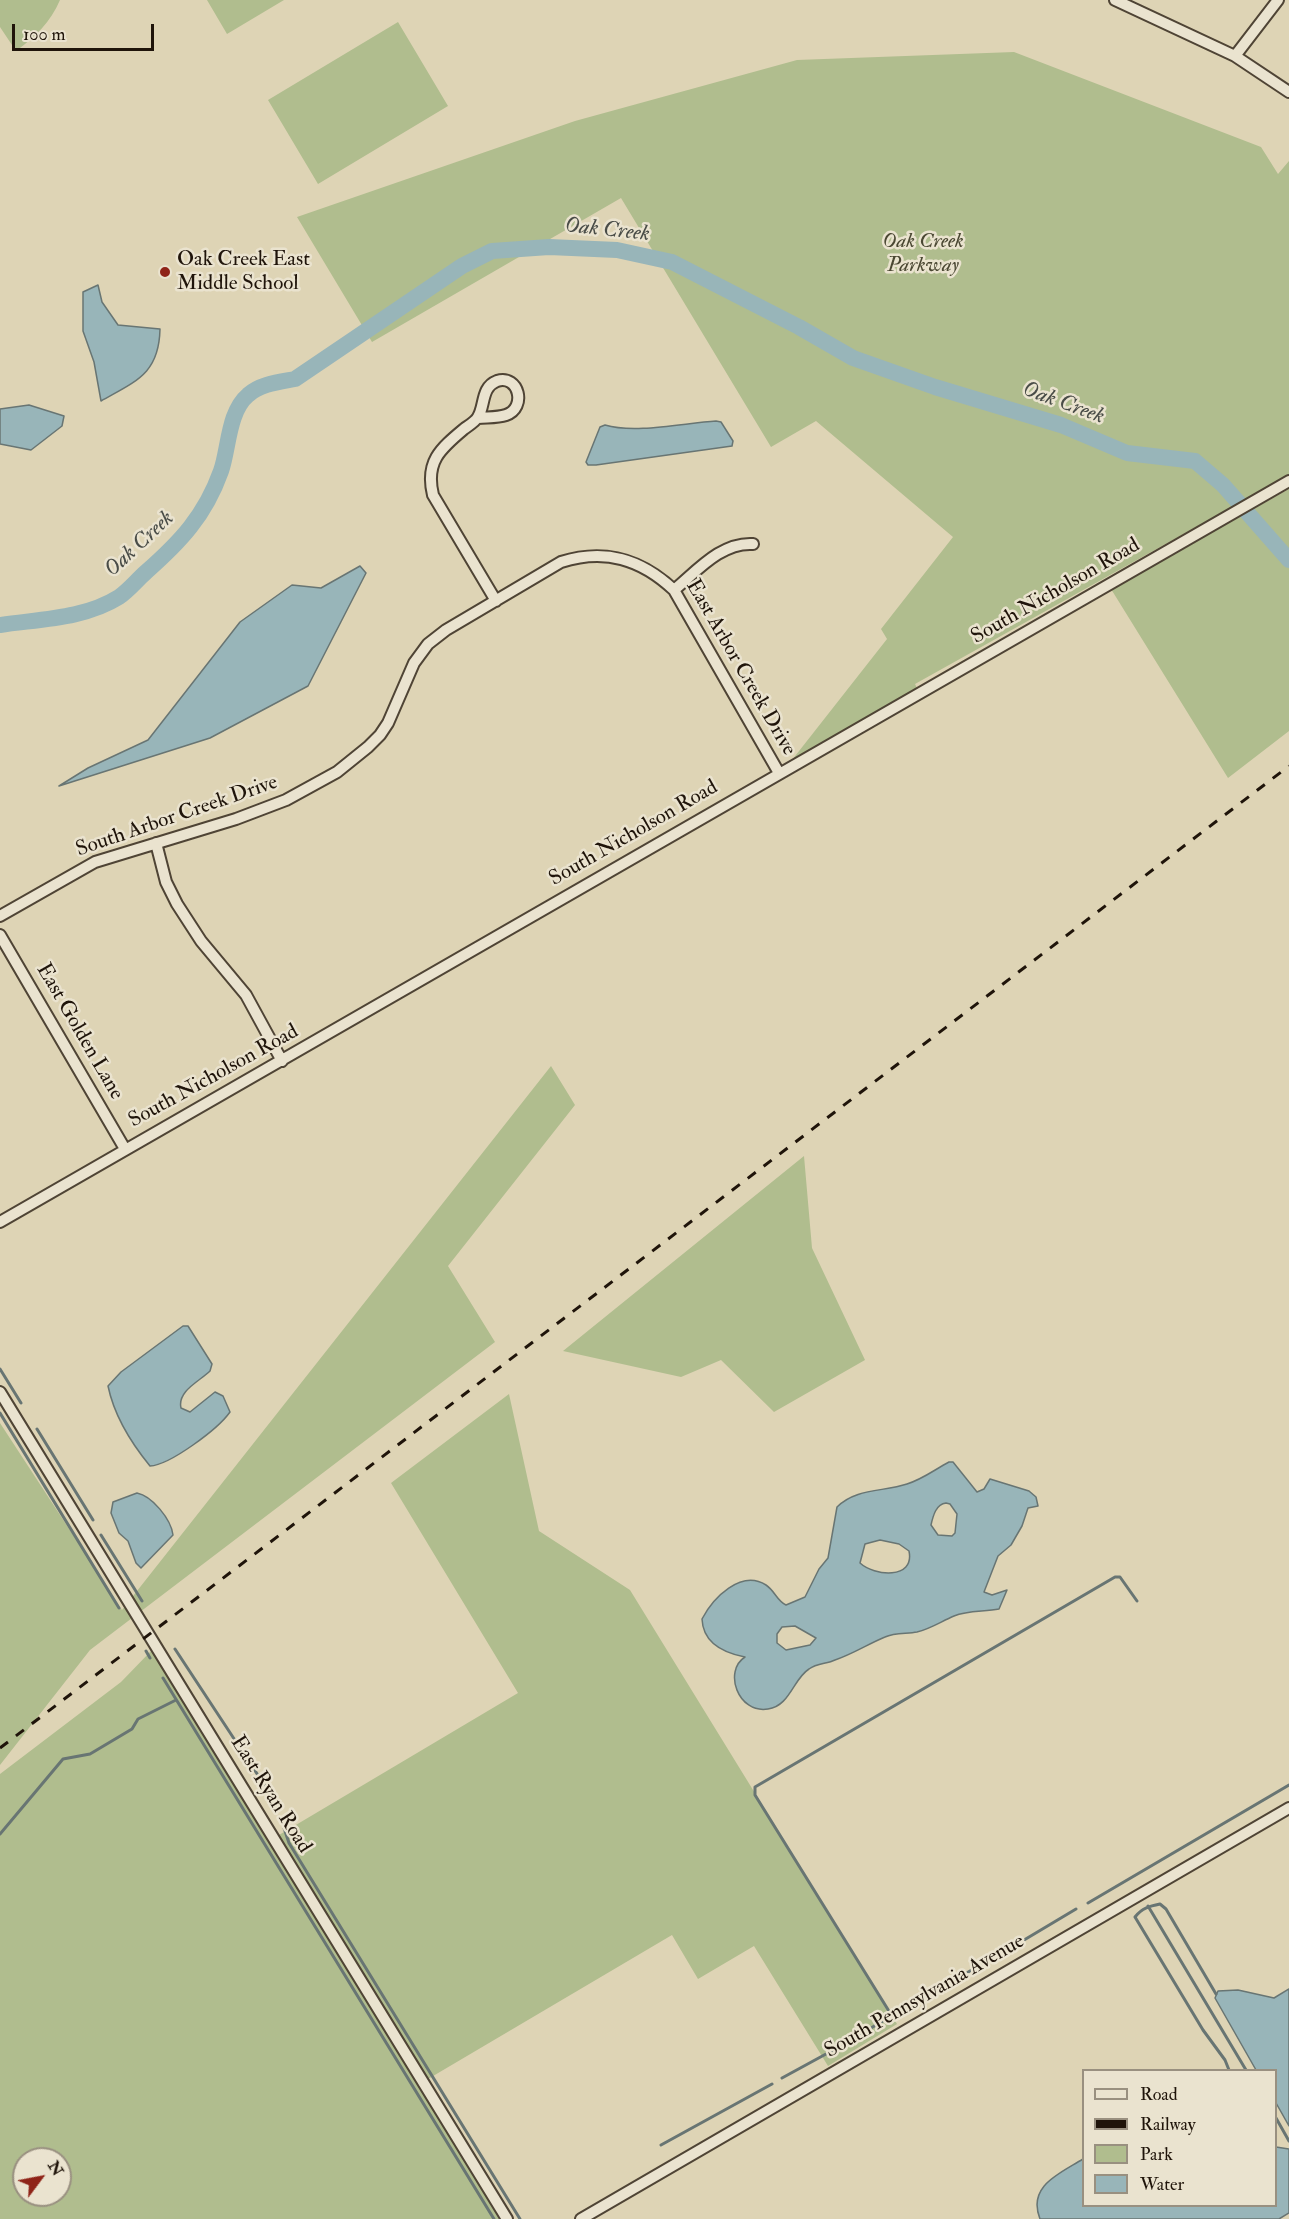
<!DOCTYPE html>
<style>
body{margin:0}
#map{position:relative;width:1289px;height:2219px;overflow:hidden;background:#ded4b5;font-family:"IM FELL Double Pica",serif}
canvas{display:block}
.legend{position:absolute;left:1082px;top:2069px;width:195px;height:138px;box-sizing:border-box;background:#eae3cf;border:2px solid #999080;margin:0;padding:8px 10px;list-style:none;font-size:18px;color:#1f140a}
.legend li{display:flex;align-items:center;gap:12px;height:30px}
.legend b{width:30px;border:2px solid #999080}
.north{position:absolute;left:12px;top:2147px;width:60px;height:60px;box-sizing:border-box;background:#eae3cf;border:2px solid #999080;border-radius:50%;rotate:58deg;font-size:16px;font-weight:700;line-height:24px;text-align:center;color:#1f140a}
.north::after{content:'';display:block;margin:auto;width:21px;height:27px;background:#8f2418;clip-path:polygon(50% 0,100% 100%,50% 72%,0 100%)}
.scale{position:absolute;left:12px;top:24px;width:142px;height:27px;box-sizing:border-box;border:3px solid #1f140a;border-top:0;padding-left:8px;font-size:18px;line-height:21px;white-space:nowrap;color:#1f140a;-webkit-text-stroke:4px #eae3cf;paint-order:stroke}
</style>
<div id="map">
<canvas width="1289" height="2219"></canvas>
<ul class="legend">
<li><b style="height:8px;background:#eae3cf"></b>Road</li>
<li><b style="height:8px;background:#1f140a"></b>Railway</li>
<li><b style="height:16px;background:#b0bd8e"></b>Park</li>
<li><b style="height:16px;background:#98b5b9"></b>Water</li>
</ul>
<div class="north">N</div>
<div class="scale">100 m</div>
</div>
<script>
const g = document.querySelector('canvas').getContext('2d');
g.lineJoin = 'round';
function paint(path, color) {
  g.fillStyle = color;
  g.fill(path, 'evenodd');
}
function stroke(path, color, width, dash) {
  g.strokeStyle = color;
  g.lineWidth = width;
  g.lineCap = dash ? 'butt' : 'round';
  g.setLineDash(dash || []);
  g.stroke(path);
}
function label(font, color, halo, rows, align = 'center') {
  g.font = font + ' "IM FELL Double Pica",serif';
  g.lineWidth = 5;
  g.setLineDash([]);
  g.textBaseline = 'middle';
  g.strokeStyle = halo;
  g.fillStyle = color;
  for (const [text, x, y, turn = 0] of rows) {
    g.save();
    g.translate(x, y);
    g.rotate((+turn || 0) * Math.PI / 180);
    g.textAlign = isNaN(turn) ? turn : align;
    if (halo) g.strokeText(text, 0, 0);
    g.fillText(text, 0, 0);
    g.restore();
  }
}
paint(new Path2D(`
 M0,0H60C50,23 36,36 16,51L0,27Z
 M207,0H284L227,34Z
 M398,22L448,106L318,184L268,100Z
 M1014,52L1261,147L1278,174L1289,161V475L915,684L920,694L796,765L792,760L887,639L881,629L953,537L816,421L771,447L621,198L372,342L297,217L575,121L797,60Z
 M1289,489V731L1228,778L1111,589Z
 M551,1066L575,1105L448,1266L495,1342L90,1650L0,1765V1423L122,1610Z
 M804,1156L812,1248L865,1360L774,1412L721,1360L681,1377L563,1351Z
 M509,1394L539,1531L630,1590L897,2024L828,2066L754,1946L698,1979L672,1935L428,2079L279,1835L518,1693L391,1483Z
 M152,1650L502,2219H0V1774L121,1682ZM24,2159H60V2195H24Z`), '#b0bd8e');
const water = new Path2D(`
 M98,285L102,302L118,325L160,329C159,374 136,381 101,401L94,362L83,331V292Z
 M29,405L64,416L62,426L31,450L0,444V409Z
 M716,421L721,422L733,441L732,446L596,465H588L586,462L600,427L605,425C635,434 684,423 716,421Z
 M360,566L366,573L308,686L210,738L59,786L88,768L148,740L240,622L292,585L321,588Z
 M183,1326H188L212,1364L210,1371C200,1381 177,1391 181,1408L190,1412L215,1392L223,1396L230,1412C218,1429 170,1465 150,1466C132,1444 114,1415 108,1386L121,1372Z
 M949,1462H953L977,1492L984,1489L990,1479L1029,1491L1036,1497L1038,1506L1028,1508L1022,1526L1011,1545L998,1556L984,1592L992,1595L1007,1590L999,1609C984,1612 968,1610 954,1616C942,1621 930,1629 917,1632C907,1634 895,1632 885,1637C868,1644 853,1654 835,1660C827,1664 817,1663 809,1669C793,1679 790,1706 768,1709C738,1714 723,1671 745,1657C724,1653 703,1643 702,1619C713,1598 741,1569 766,1585C775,1591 777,1601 786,1605L805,1597L819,1569L828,1558L837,1507C856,1488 883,1492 907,1484C923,1479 934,1470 949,1462ZM946,1503L950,1504L957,1514L955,1533L952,1536L938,1535L931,1525C933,1516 936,1504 946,1503ZM880,1540L899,1544L909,1551C915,1580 874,1576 860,1563L865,1544ZM795,1626L816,1638L810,1645L786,1650L777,1643V1634L782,1627Z
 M137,1493C152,1496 171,1519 173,1535L141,1568L136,1563L128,1541L119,1533L111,1513L113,1502Z
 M1289,1989V2126L1276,2103V2070H1256L1215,1998L1218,1991L1238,1990L1274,1998Z
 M1276,2147L1289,2149V2213L1279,2219H1040C1027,2186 1059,2174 1083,2159L1084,2206H1276Z`);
paint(water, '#98b5b9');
stroke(water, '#687573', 1.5);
stroke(new Path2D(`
 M0,1369L21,1403
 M0,1413L119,1608
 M37,1429L93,1520
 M101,1535L142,1601
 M175,1649L273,1798
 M146,1651L150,1658
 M163,1678L494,2219
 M285,1818L284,1828L289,1843L520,2219
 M0,1834L63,1759L90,1754L132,1729L138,1719L176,1700
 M1088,1903L1289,1785
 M1148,1906L1246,2070
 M1014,1946L1076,1909
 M1216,1994L1166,1909L1160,1904C1150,1906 1142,1908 1135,1917L1203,2030L1225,2060L1229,2070
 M892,2016L755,1795V1787L1115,1577H1120L1137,1601
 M857,2036L1003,1952
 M782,2078L848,2042
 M1276,2118L1289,2141
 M661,2145L772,2084`), '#687573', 3);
stroke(new Path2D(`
 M0,625C40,619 84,619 119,597C129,590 137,580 146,572C180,542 205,516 221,471C229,448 228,412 248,395C260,384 279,382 295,379L462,266L492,251L549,247L617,250L672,262L799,327L853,358L935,387L1061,425L1127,453L1195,461L1223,485L1289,560`), '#98b5b9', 16);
const minor = new Path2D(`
 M1115,0L1235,56L1289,92
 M1235,56L1278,0
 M478,418C487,417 497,418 506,415C527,408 519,374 497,381C481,387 485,406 478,417C475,422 468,426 464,429C440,449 425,462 433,495L496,601
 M674,590C697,571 721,542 753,544
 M156,843L166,882L177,904L201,941L246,995L282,1061
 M0,916L95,862L236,819L286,800L337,772L368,747L380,735L388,723L414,663L428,644L446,630L561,562C605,548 641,559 674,590L779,773
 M0,935L125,1149
 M0,1222L1289,481
 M0,1392L507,2219
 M581,2219L1289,1808`);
stroke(minor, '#4f4435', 14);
stroke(minor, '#eae3cf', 10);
stroke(new Path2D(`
 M0,1748L1289,766`), '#1f140a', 3, [10, 10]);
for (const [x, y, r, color] of [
 [165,272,6,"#8f2418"]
]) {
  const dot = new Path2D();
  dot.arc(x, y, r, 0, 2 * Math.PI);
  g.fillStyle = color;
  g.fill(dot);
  stroke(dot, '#eae3cf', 2);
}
label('italic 21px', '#4a4732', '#eae3cf', [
 ["Oak Creek",923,242],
 ["Parkway",923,266]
]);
label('21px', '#1f140a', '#eae3cf', [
 ["Oak Creek East",177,260],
 ["Middle School",177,284]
], 'left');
label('21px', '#1f140a', '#eae3cf', [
 ["South Nicholson Road",1056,592,-30],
 ["East Arbor Creek Drive",740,668,60],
 ["South Arbor Creek Drive",177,817,-19],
 ["South Nicholson Road",634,834,-30],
 ["East Golden Lane",79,1032,60],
 ["South Nicholson Road",214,1077,-29],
 ["East Ryan Road",270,1795,58],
 ["South Pennsylvania Avenue",925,1997,-30]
]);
label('italic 22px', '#494c47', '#eae3cf', [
 ["Oak Creek",607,231,6],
 ["Oak Creek",1063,404,20],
 ["Oak Creek",140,545,-43]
]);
</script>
